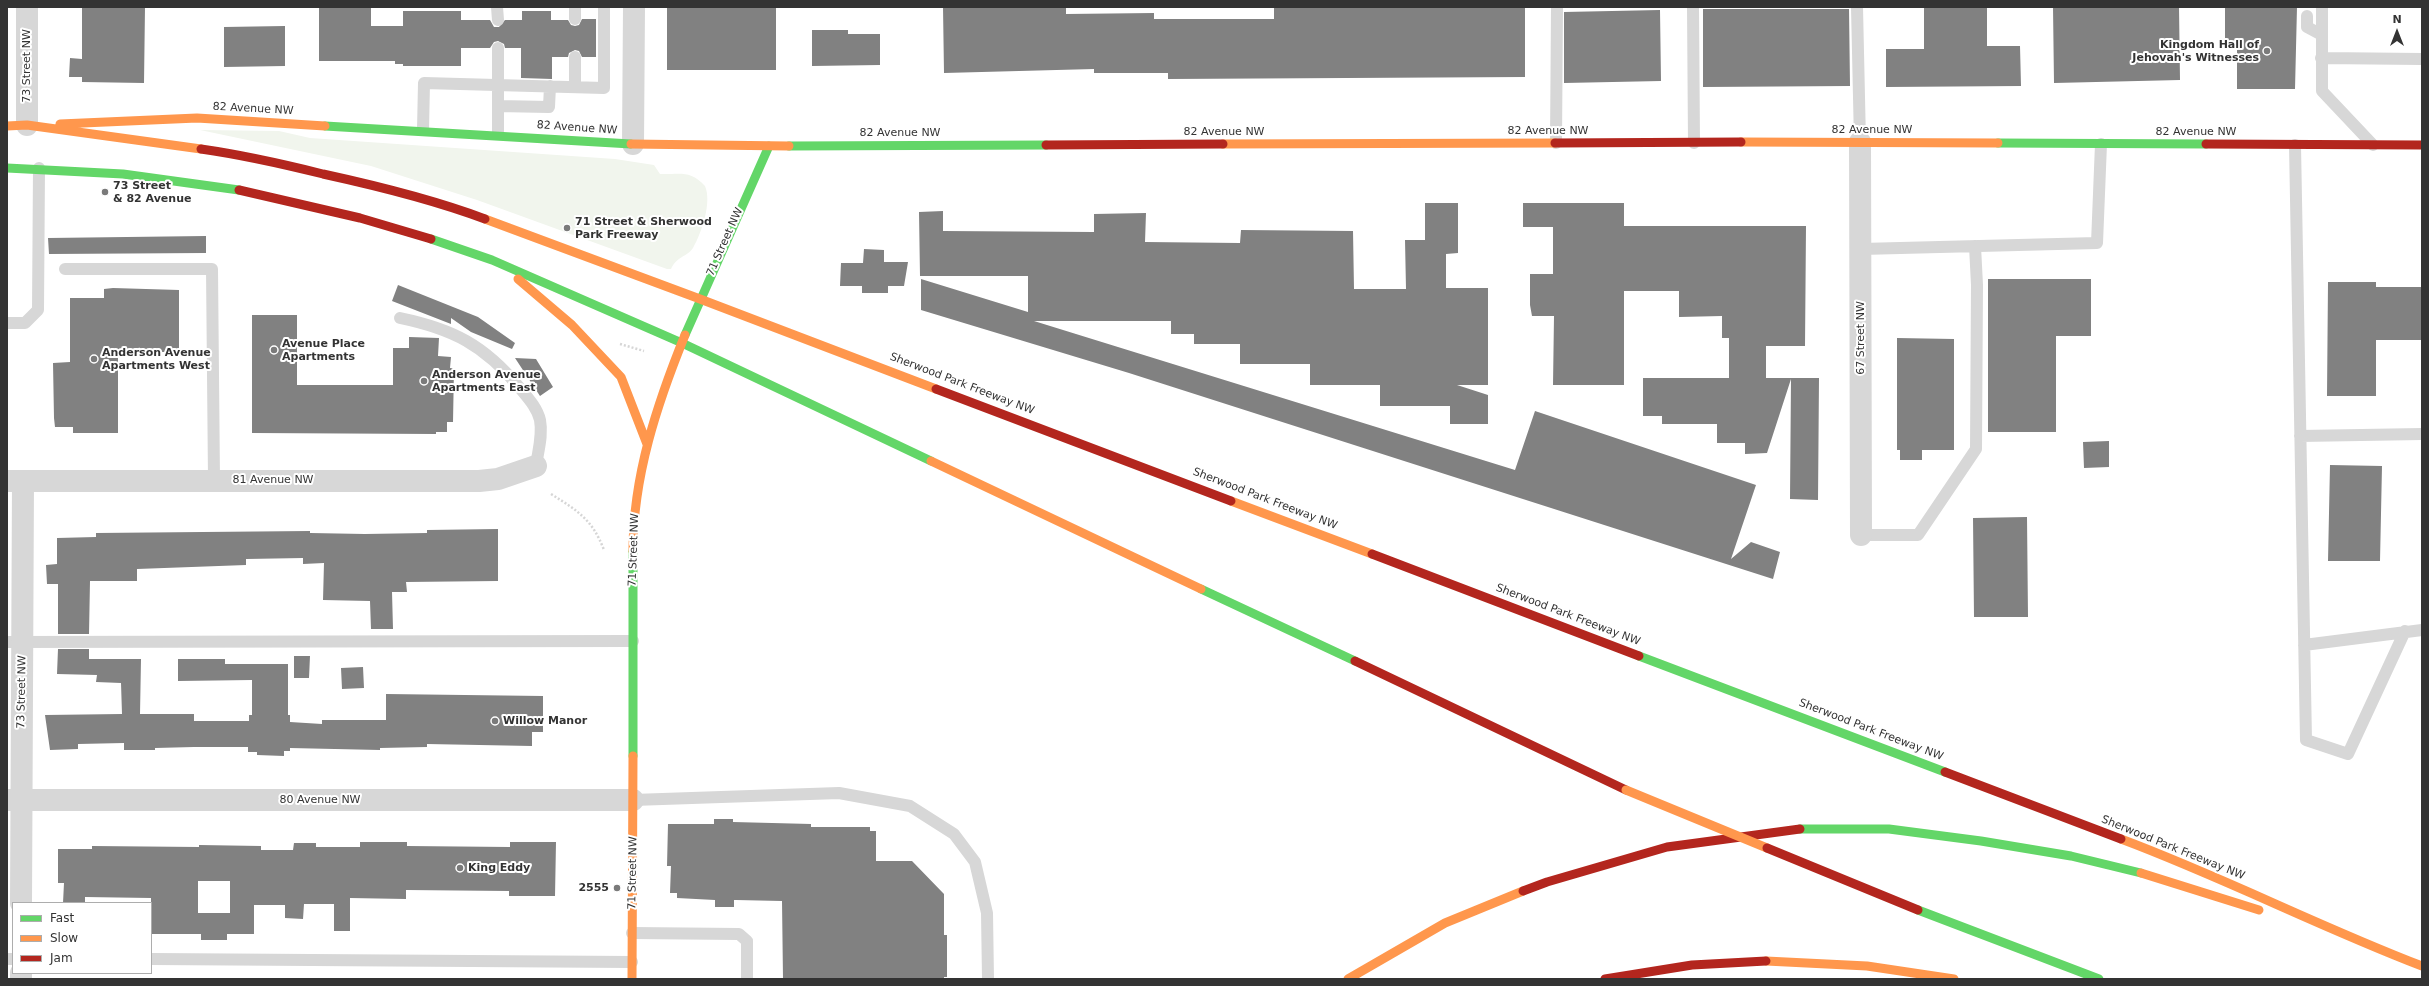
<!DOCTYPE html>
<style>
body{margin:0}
#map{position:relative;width:2429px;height:986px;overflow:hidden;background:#fff;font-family:"DejaVu Sans",sans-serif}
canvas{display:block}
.frame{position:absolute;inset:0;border:8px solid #333;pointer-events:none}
.legend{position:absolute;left:12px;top:902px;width:140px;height:72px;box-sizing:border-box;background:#fff;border:1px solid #adadad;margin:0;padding:5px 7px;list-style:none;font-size:12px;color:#333}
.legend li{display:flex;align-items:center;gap:8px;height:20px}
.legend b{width:20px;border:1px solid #adadad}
.north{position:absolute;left:2377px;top:12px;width:40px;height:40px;-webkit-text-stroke:3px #fff;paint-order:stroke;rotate:0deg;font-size:11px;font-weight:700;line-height:16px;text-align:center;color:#333}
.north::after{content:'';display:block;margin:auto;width:14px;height:18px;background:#333;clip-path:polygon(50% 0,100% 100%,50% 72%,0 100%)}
</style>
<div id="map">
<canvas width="2429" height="986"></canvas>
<div class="frame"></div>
<ul class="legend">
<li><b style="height:5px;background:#63d668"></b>Fast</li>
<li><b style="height:5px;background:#ff974d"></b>Slow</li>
<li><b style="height:5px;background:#b3261e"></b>Jam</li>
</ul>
<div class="north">N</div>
</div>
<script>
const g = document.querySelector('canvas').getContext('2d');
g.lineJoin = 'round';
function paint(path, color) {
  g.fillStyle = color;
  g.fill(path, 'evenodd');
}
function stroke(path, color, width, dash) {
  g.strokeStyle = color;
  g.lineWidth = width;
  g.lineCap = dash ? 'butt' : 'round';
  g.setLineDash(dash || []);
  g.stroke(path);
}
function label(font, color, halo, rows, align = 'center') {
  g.font = font + ' "DejaVu Sans",sans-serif';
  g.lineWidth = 4;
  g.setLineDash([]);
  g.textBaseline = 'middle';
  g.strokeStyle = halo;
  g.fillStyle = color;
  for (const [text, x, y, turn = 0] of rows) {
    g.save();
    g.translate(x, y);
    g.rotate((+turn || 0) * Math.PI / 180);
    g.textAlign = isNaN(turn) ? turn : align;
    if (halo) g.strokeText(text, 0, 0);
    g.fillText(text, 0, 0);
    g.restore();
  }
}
paint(new Path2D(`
 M200,130L279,131L310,138L615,159L654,165L660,174C678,175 690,169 705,186C712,202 702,232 693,248C687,257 677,256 671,269H667L477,200L371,166Z`), '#f1f5ed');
paint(new Path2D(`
 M82,7H145L144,83L82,82V77H69L70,58L82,59Z
 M319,7H371V26H403V11H461V20H490L494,27H499L505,20H522V11H551V20H568L571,25L575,26L579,25L582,19H596V57H582L579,51L575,50L569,53L568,57H552V79L521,78V48H505L504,44L498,41L494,42L490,48H461V66H403V64H395V61H319Z
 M667,7H776V70H667Z
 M943,7H1066V14L1154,13V19H1274V7H1525V77L1168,79V73H1094V69L944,73Z
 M1924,7H1987V46H2020L2021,86L1886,87V49H1924Z
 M2053,7H2179L2180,80L2054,83Z
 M2225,7H2297L2295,89H2237V46H2225Z
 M1703,9H1849L1850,86L1703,87Z
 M1660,10L1661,81L1564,83V12Z
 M285,26V66L224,67V27Z
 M812,30H848V34H880V65L812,66Z
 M1425,203H1458V253L1446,254V288H1488V385H1457L1488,395V424H1450V406H1380V385H1310V364H1240V344H1194V334H1171V321H1034L1515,470L1535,411L1756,485L1731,559L1751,542L1780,552L1773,579L1129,373L921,310V279L1028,312V276H920L919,212L943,211V231L1094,232V214L1146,213L1145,242L1240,243L1241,230L1353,231L1354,289H1406L1405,240H1425Z
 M1523,203H1624V226H1806L1805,346H1766V378H1819L1818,500L1790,499L1791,379L1767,453L1745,454V443H1717V424H1662V416H1643V378H1729V338H1722V316L1679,317V291H1624V385H1553L1554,316H1532L1530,305V274H1553V227H1523Z
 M206,236V253L49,254L48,238Z
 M864,249L884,250V262H908L904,286H888V293H862V286H840L841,263H863Z
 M1988,279H2091V336H2056V432H1988Z
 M2328,282H2376V287H2422V340H2376V396H2327Z
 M398,285L478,317L515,343L512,349L471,332L451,318V324L392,301Z
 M113,288L179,290V352H118V433H73V427H55L54,418L53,363L70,362V298H104V289Z
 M252,315H297V385H393V348H409V337L439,338L438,356L451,357L450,368H454L453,422H447V432H436V434L252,433Z
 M1897,338L1954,339V450H1922V460H1900V450H1897Z
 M515,358L536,359L553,387L540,396Z
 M2109,441V467L2084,468L2083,442Z
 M2330,465L2382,466L2380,561H2328Z
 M2027,517L2028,617H1974L1973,518Z
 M498,529V581L406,582L407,592H392L393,629H371L370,601L323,600L324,563L303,564V558L246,559V565L137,569V581H90L89,634H58V584H47L46,565L57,564V538L96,537V533L310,531V533L365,534L427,533V530Z
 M58,649H89V659H141L140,714H194V721H249V715H252V680L178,681V659H225V664H288V715H290V722L322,724V720H386V694L543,696V732H532V746L427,744V747L380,748V750L290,748V751H284V756L257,755V752H248V747H194L155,748V750H124V743L78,744V749L50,750L45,715L122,714L121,683L96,682L97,675L57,674Z
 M294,656H310L309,678H294Z
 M363,667L364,688L342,689L341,668Z
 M714,819H733V822L811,824V827H870V831H876V861H912L944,894V935H947V977H944V979H783L782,901L736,900H734V907H715V900L677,898V893H670L671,866H667L668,824H714Z
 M360,842H407V846L510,847V842H556L555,896H509V891L406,890V899L350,898V931H334V904H304L303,919L285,918V905H254V934H227V940H201V934H151V898L85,897V903H63L64,883H58V849H92V846L199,847V845L261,846V850H293L294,843H316V847H360ZM198,881H230V913H198Z`), '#818181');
stroke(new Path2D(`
 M620,344L644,351
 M551,494C578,511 592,519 604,550`), '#d6d6d6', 2.5, [2, 2]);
stroke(new Path2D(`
 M497,7L498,20
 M1693,7L1694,143
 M1857,7L1860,142
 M2322,7V91L2373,145
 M2307,16V27L2322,35
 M575,19V7
 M575,57V87
 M2321,58L2422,59
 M498,106L549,107L550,86
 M423,130L424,83L604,88V7
 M498,134V48
 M1556,143L1557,7
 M2295,145L2306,740L2348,754L2405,631
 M1861,249L2097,243L2101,144
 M65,269H212L214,480
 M400,318C453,329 484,345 519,387C527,397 537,407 540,420C543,435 538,451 536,466
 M7,323H25L38,310L39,168
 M2300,436L2422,434
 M1861,535H1918L1976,449L1977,285L1975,246
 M7,642L633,641
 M2304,645L2422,630
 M633,800L839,793L910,806L954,834L975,862L987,913L988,979
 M632,933L739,934L747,941V979
 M7,959H13
 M151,959L632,962`), '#d7d7d7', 12);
stroke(new Path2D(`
 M27,125V7
 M1860,142L1861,535
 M633,144L634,7
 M7,481H479L498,479L536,466
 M7,800H633
 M21,903L23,481
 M21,979V973`), '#d7d7d7', 22);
stroke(new Path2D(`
 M325,126L631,144
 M1998,143L2206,144
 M789,146L1046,145
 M7,168L123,174L239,190
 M431,239L492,260L682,343
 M685,335L769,146
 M682,343L931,461
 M1201,589L1355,661
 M1639,656L1945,772
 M633,756V551
 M1800,829H1889L1981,841L2071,856L2141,873
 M1918,910L2099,979`), '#63d668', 9);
stroke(new Path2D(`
 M60,124L197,118L325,126
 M7,126L27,125L201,149
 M1741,142L1998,143
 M631,144L789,146
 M1223,144L1555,143
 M485,219L700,299
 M518,279L572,325L621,377L647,444
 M700,299L936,389
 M931,461L1201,589
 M1231,501L1372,554
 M633,551C633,476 657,404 685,335
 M2121,839C2223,877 2320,927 2422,966
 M2141,873L2259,910
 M1766,961L1867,966L1954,979
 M632,979L633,756
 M1348,979L1445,923L1523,891`), '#ff974d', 9);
stroke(new Path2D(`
 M1555,143L1741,142
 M2206,144L2422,145
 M1046,145L1223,144
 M201,149C243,155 283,164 323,174C378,186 432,199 485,219
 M239,190L360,218L431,239
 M936,389L1231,501
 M1372,554L1639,656
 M1355,661L1626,790
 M1945,772L2121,839
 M1523,891L1547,882L1667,847L1800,829
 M1605,979L1692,965L1766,961`), '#b3261e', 9);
stroke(new Path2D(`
 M1626,790L1767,848`), '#ff974d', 9);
stroke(new Path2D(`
 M1767,848L1918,910`), '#b3261e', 9);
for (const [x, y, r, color] of [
 [2267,51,4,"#7a7a7a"],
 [105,192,4,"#7a7a7a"],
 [567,228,4,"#7a7a7a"],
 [274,350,4,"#7a7a7a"],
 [94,359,4,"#7a7a7a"],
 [424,381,4,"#7a7a7a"],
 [495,721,4,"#7a7a7a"],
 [460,868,4,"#7a7a7a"],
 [617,888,4,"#7a7a7a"]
]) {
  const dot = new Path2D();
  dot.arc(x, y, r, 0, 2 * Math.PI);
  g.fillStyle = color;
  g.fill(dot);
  stroke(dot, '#fff', 1.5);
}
label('bold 11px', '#333', '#fff', [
 ["Kingdom Hall of",2259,45,"right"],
 ["Jehovah's Witnesses",2259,58,"right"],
 ["73 Street",113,186],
 ["& 82 Avenue",113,199],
 ["71 Street & Sherwood",575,222],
 ["Park Freeway",575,235],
 ["Avenue Place",282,344],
 ["Apartments",282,357],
 ["Anderson Avenue",102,353],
 ["Apartments West",102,366],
 ["Anderson Avenue",432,375],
 ["Apartments East",432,388],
 ["Willow Manor",503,721],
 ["King Eddy",468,868],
 ["2555",609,888,"right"]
], 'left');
label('11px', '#333', '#fff', [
 ["73 Street NW",27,66,-90],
 ["82 Avenue NW",253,109,3],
 ["82 Avenue NW",577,128,4],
 ["82 Avenue NW",1872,130],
 ["82 Avenue NW",1548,131],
 ["82 Avenue NW",1224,132],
 ["82 Avenue NW",2196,132],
 ["82 Avenue NW",900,133],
 ["71 Street NW",725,242,-66],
 ["67 Street NW",1861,338,-90],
 ["Sherwood Park Freeway NW",962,384,21],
 ["81 Avenue NW",273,480],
 ["Sherwood Park Freeway NW",1265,499,21],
 ["71 Street NW",634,550,-88],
 ["Sherwood Park Freeway NW",1568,615,21],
 ["73 Street NW",22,692,-89],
 ["Sherwood Park Freeway NW",1871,730,21],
 ["80 Avenue NW",320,800],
 ["Sherwood Park Freeway NW",2173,848,22],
 ["71 Street NW",633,873,-89]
]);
</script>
